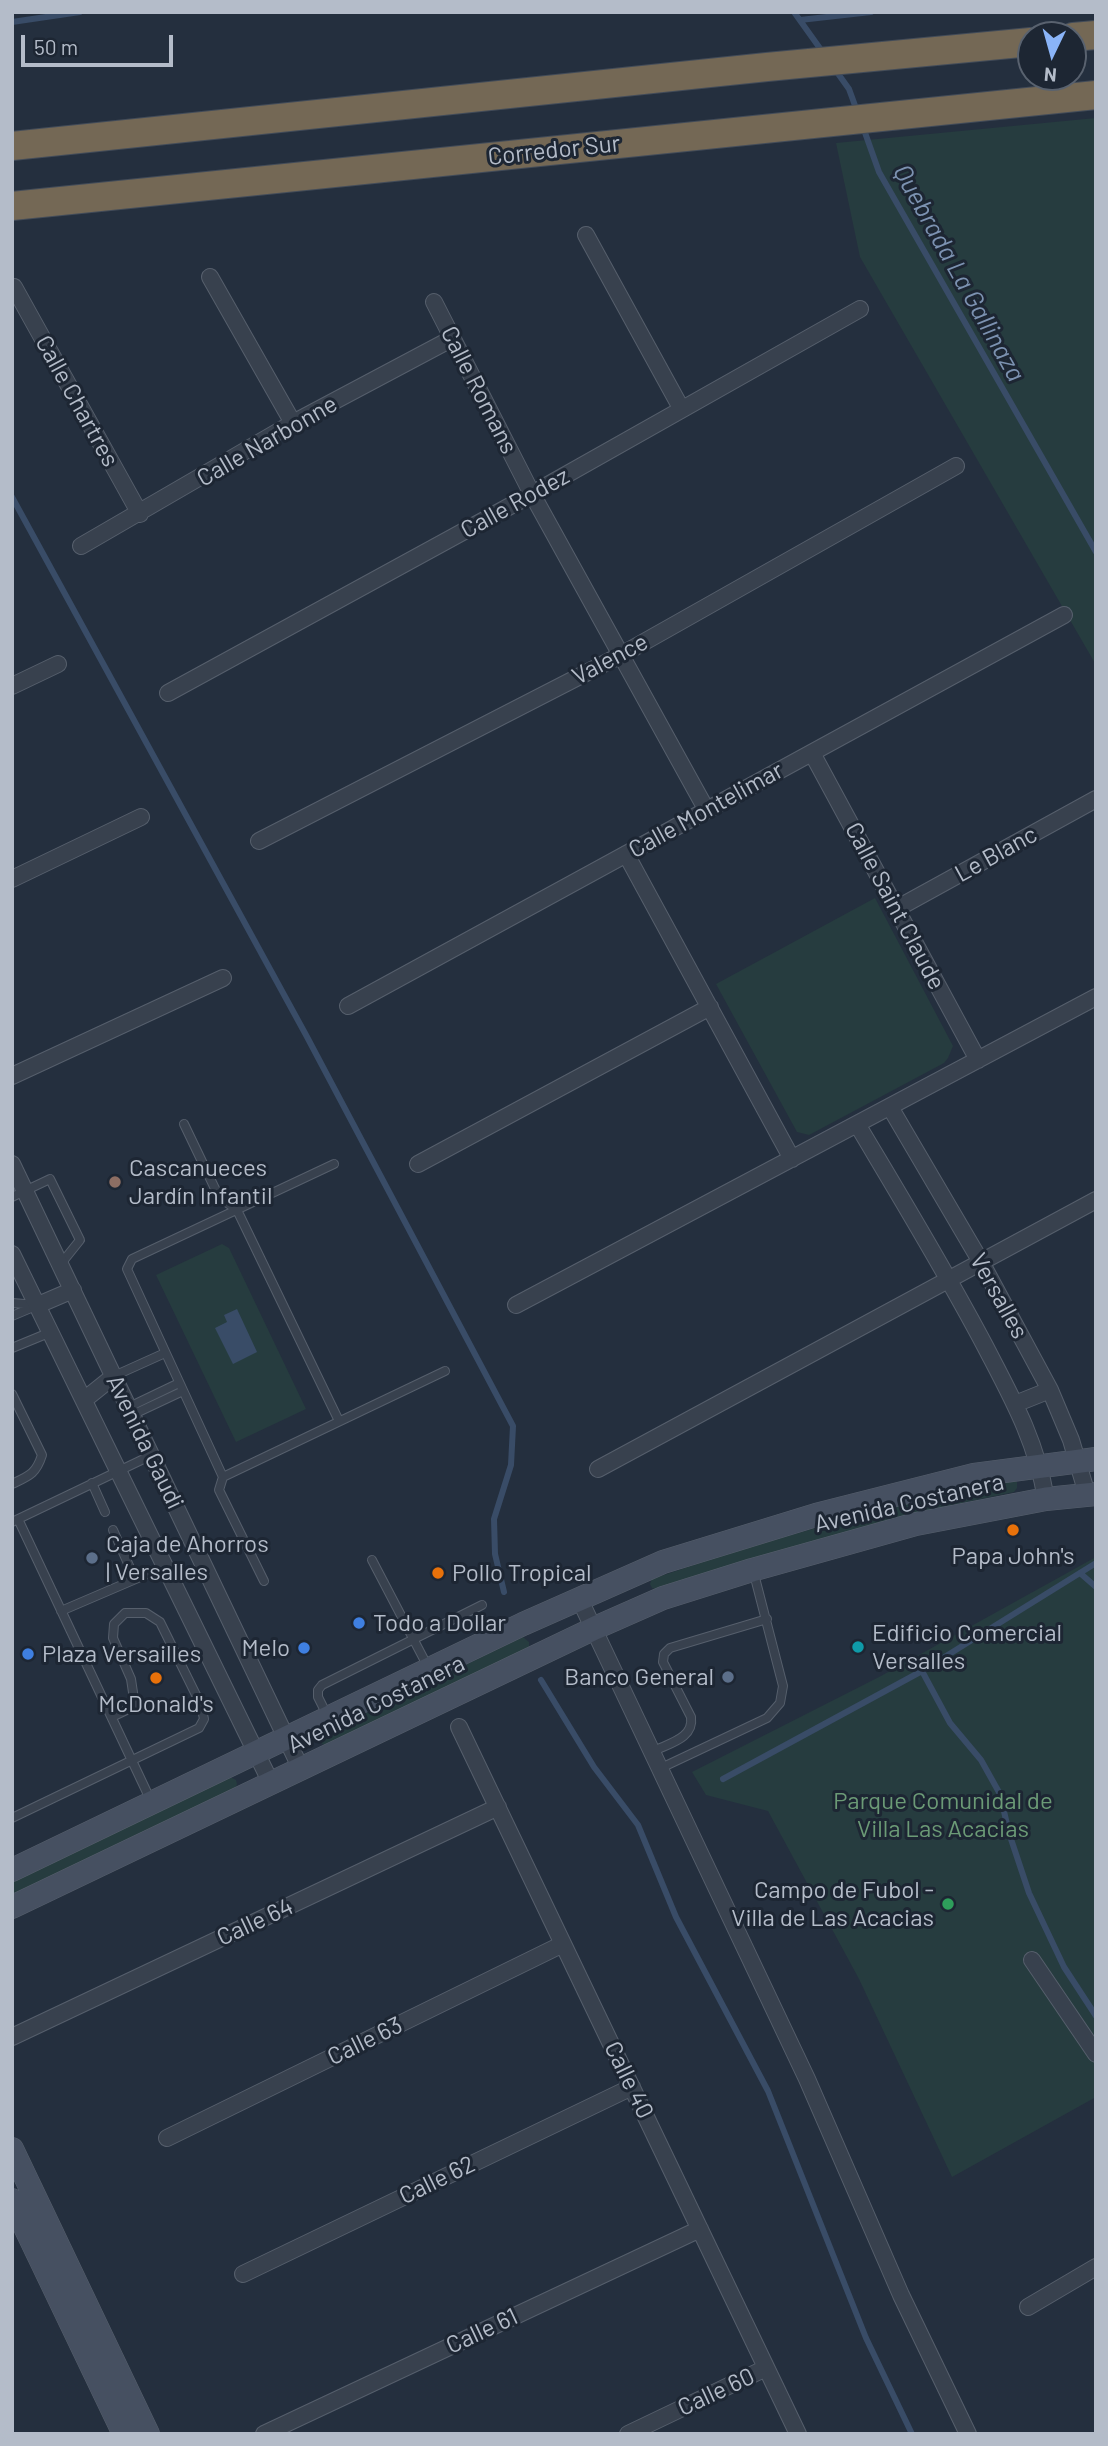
<!DOCTYPE html>
<meta charset="utf-8">
<style>
body{margin:0}
#map{position:relative;width:1108px;height:2446px;overflow:hidden;background:#242f3e;font-family:Barlow,sans-serif}
canvas{display:block}
.frame{position:absolute;inset:0;border:14px solid #b4bcc9;pointer-events:none}
.north{position:absolute;left:1017px;top:21px;width:70px;height:70px;box-sizing:border-box;background:#1d2633;border:2px solid #59626f;border-radius:50%;rotate:185deg;font-size:19px;font-weight:700;line-height:28px;text-align:center;color:#b4bcc9}
.north::after{content:'';display:block;margin:auto;width:24px;height:32px;background:#8ab4f8;clip-path:polygon(50% 0,100% 100%,50% 72%,0 100%)}
.scale{position:absolute;left:21px;top:35px;width:152px;height:32px;box-sizing:border-box;border:4px solid #b4bcc9;border-top:0;padding-left:9px;font-size:21px;line-height:24px;white-space:nowrap;color:#b4bcc9;-webkit-text-stroke:5px #1d2633;paint-order:stroke}
</style>
<div id="map">
<canvas width="1108" height="2446"></canvas>
<div class="frame"></div>
<div class="north">N</div>
<div class="scale">50 m</div>
</div>
<script>
const g = document.querySelector('canvas').getContext('2d');
g.lineJoin = 'round';
function paint(path, color) {
  g.fillStyle = color;
  g.fill(path, 'evenodd');
}
function stroke(path, color, width, dash) {
  g.strokeStyle = color;
  g.lineWidth = width;
  g.lineCap = dash ? 'butt' : 'round';
  g.setLineDash(dash || []);
  g.stroke(path);
}
function label(font, color, halo, rows, align = 'center') {
  g.font = font + ' Barlow,sans-serif';
  g.lineWidth = 6;
  g.setLineDash([]);
  g.textBaseline = 'middle';
  g.strokeStyle = halo;
  g.fillStyle = color;
  for (const [text, x, y, turn = 0] of rows) {
    g.save();
    g.translate(x, y);
    g.rotate((+turn || 0) * Math.PI / 180);
    g.textAlign = isNaN(turn) ? turn : align;
    if (halo) g.strokeText(text, 0, 0);
    g.fillText(text, 0, 0);
    g.restore();
  }
}
paint(new Path2D(`
 M1096,118V665L860,257L836,143Z
 M875,898L953,1046L948,1058L944,1063L809,1135L797,1132L716,984Z
 M222,1244L229,1248L306,1409L236,1442L156,1275Z
 M1010,1480L1017,1482V1488L1014,1492C892,1516 775,1551 658,1590L652,1588L650,1584L652,1579C770,1539 889,1505 1010,1480Z
 M1096,1557V2097L952,2177L859,1979L768,1811L706,1795L692,1772L881,1676Z
 M523,1637L529,1642V1648L324,1745L318,1741L319,1736Z
 M230,1777L236,1780L237,1784L235,1789L12,1895V1882Z`), '#263c3f');
paint(new Path2D(`
 M237,1309L257,1352L233,1364L215,1328L227,1322L224,1315Z`), '#394c67');
stroke(new Path2D(`
 M794,12L824,54
 M800,20L871,12
 M12,22L80,12
 M834,68L849,89L857,111
 M863,127L879,172L1096,552
 M12,497L306,1035L513,1426L511,1465L494,1519L495,1554L504,1592
 M1080,1573L1096,1587
 M922,1671L950,1723L981,1760L1000,1794L1009,1833L1029,1893L1064,1967L1096,2016
 M541,1680L594,1767L638,1825L676,1917L768,2091L866,2338L912,2434
 M723,1779L922,1671L1096,1563`), '#394c67', 6);
const lane = new Path2D(`
 M184,1124L219,1197L237,1210L339,1421
 M12,1197L50,1179L80,1240L60,1265
 M12,1303L37,1305
 M12,1316L38,1305
 M12,1348L51,1332
 M114,1376L165,1353
 M12,1394L42,1455C36,1474 29,1476 12,1484
 M129,1407L179,1383
 M132,1415L183,1391
 M223,1477L445,1371
 M92,1483L105,1512
 M18,1519L151,1801
 M12,1522L152,1455
 M113,1530L135,1579
 M372,1560L429,1669
 M264,1581L219,1490L223,1477L127,1269L132,1259L334,1164
 M61,1611L166,1566
 M327,1715L318,1697V1690L322,1685L482,1605
 M654,1751C670,1743 694,1738 691,1717L663,1662L664,1654L670,1648L767,1619
 M661,1768L767,1718L780,1703L783,1686L753,1570
 M12,1818L199,1728L204,1719L201,1705L160,1622L146,1613H125L114,1624L113,1638L131,1679L135,1706L112,1717`);
const street = new Path2D(`
 M586,235L681,408
 M210,277L293,423
 M14,287L140,514
 M434,302L532,494L706,809
 M81,546L293,423L453,338
 M12,686L58,664
 M168,693L532,494L860,309
 M812,753L978,1060
 M259,841L621,655L956,466
 M626,854L792,1159
 M12,879L141,817
 M896,909L1096,799
 M348,1006L1064,615
 M12,1076L223,978
 M890,1107L981,1262L1050,1390L1071,1440L1087,1494
 M857,1124C901,1198 945,1270 985,1346C1012,1398 1036,1440 1046,1499
 M12,1164L301,1769
 M418,1164L710,1007
 M12,1254L271,1783
 M38,1305L73,1290
 M516,1305L1096,997
 M84,1400L114,1376
 M1015,1404L1050,1390
 M598,1469L1096,1200
 M579,1598L807,2079L901,2295L968,2434
 M459,1727L798,2434
 M1032,1960L1096,2054
 M12,2037L498,1807
 M167,2138L563,1944
 M243,2274L632,2087
 M1028,2307L1096,2267
 M264,2434L700,2229
 M628,2434L766,2368`);
const secondary = new Path2D(`
 M12,1870L523,1624L663,1562L816,1515L974,1475L1096,1459
 M12,1907L595,1628L663,1598L752,1570L916,1524L1046,1499L1096,1494
 M12,2149L148,2434
 M12,2200L124,2434`);
const highway = new Path2D(`
 M1073,37L1096,35
 M12,146L767,67L1031,42
 M12,206L1096,95`);
stroke(lane, '#565f6c', 10);
stroke(street, '#565f6c', 18);
stroke(secondary, '#565f6c', 24);
stroke(highway, '#434c59', 30);
stroke(lane, '#38414e', 8);
stroke(street, '#38414e', 16);
stroke(secondary, '#465061', 23);
stroke(highway, '#746855', 28);
for (const [x, y, r, color] of [
 [115,1182,7,"#8d6e63"],
 [1013,1530,7,"#e8710a"],
 [92,1558,7,"#5c6f8a"],
 [438,1573,7,"#e8710a"],
 [359,1623,7,"#3f7fe0"],
 [858,1647,7,"#0f9aa8"],
 [304,1648,7,"#3f7fe0"],
 [28,1654,7,"#3f7fe0"],
 [728,1677,7,"#5c6f8a"],
 [156,1678,7,"#e8710a"],
 [948,1904,7,"#2e9e5b"]
]) {
  const dot = new Path2D();
  dot.arc(x, y, r, 0, 2 * Math.PI);
  g.fillStyle = color;
  g.fill(dot);
  stroke(dot, '#1d2633', 2.5);
}
label('24px', '#b4bcc9', '#1d2633', [
 ["Corredor Sur",554,150,-6],
 ["Calle Romans",479,390,63],
 ["Calle Chartres",77,401,61],
 ["Calle Narbonne",267,441,-30],
 ["Calle Rodez",515,503,-29],
 ["Valence",610,659,-28],
 ["Calle Montelimar",706,810,-29],
 ["Le Blanc",996,854,-29],
 ["Calle Saint Claude",895,906,62],
 ["Versalles",999,1296,61],
 ["Avenida Gaudi",145,1442,64],
 ["Avenida Costanera",909,1503,-13],
 ["Avenida Costanera",376,1704,-26],
 ["Calle 64",255,1922,-25],
 ["Calle 63",365,2041,-26],
 ["Calle 40",629,2080,64],
 ["Calle 62",437,2180,-26],
 ["Calle 61",482,2331,-25],
 ["Calle 60",716,2392,-25]
]);
label('24px', '#b4bcc9', '#1d2633', [
 ["Cascanueces",129,1168],
 ["Jardín Infantil",129,1196],
 ["Caja de Ahorros",106,1544],
 ["| Versalles",106,1572],
 ["Papa John's",1013,1556,"center"],
 ["Pollo Tropical",452,1573],
 ["Todo a Dollar",373,1623],
 ["Edificio Comercial",872,1633],
 ["Versalles",872,1661],
 ["Melo",290,1648,"right"],
 ["Plaza Versailles",42,1654],
 ["Banco General",714,1677,"right"],
 ["McDonald's",156,1704,"center"],
 ["Campo de Fubol -",934,1890,"right"],
 ["Villa de Las Acacias",934,1918,"right"]
], 'left');
label('24px', '#6b9a76', '#1d2633', [
 ["Parque Comunidal de",943,1801],
 ["Villa Las Acacias",943,1829]
]);
label('italic 26px', '#7c92b1', '#1d2633', [
 ["Quebrada La Gallinaza",959,273,61]
]);
</script>
